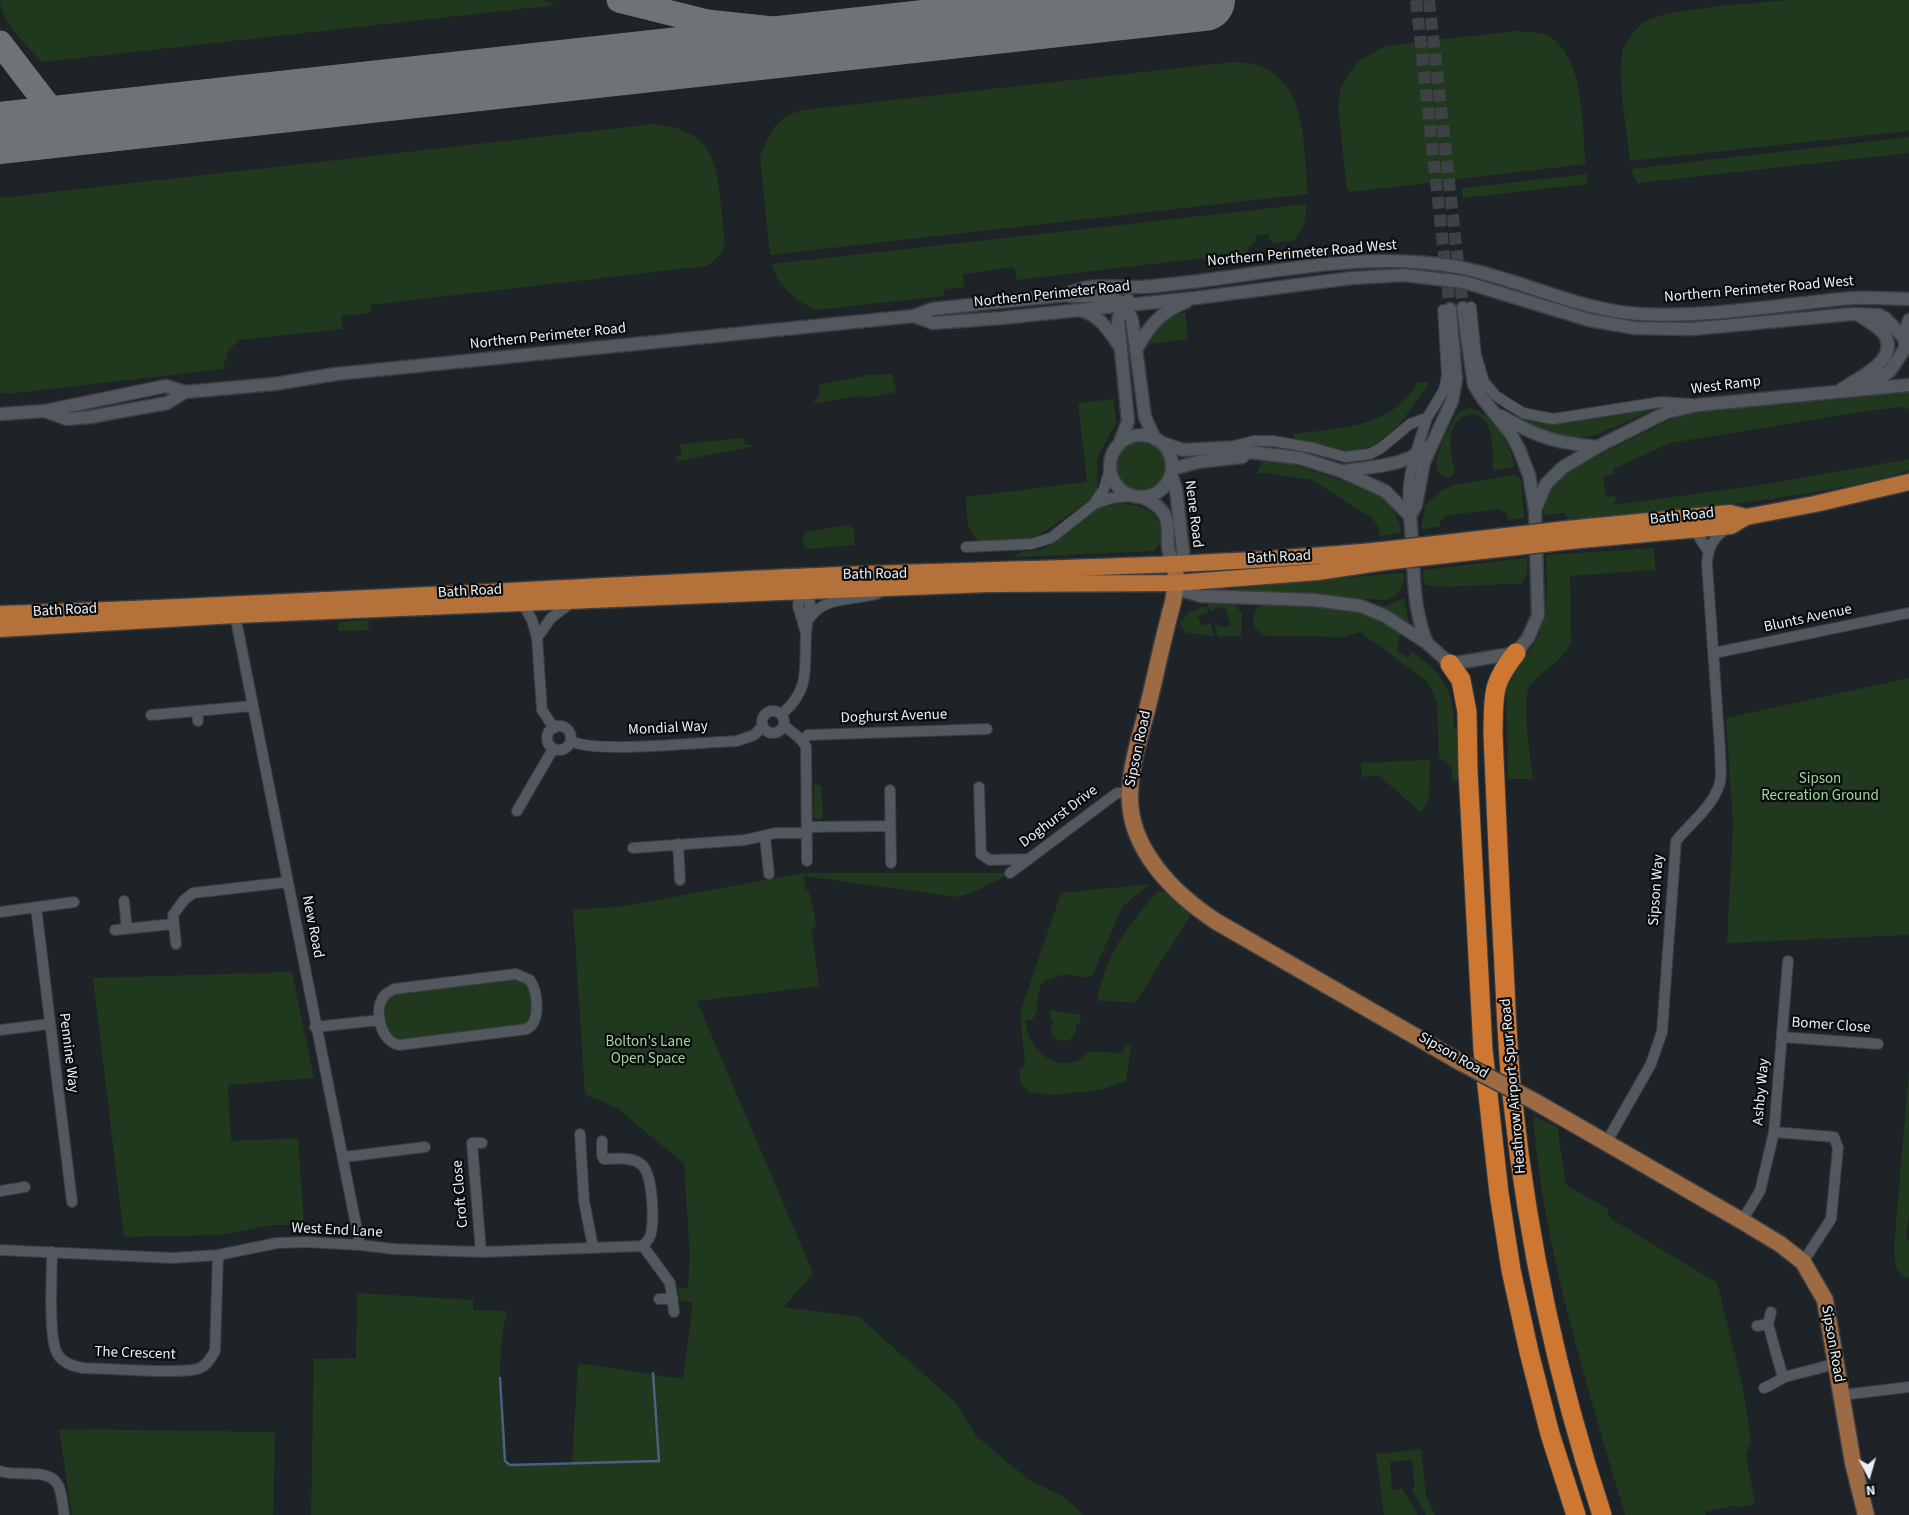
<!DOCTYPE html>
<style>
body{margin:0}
#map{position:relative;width:1909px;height:1515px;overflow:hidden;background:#1e2327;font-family:"Source Sans 3",sans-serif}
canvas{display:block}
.north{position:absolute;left:1844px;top:1450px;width:50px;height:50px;-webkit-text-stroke:4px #0a0c0e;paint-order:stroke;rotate:174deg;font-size:14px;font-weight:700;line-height:20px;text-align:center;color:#ecf0f3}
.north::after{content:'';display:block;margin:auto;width:18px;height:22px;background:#ecf0f3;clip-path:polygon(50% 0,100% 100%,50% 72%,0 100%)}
</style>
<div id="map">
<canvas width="1909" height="1515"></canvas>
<div class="north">N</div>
</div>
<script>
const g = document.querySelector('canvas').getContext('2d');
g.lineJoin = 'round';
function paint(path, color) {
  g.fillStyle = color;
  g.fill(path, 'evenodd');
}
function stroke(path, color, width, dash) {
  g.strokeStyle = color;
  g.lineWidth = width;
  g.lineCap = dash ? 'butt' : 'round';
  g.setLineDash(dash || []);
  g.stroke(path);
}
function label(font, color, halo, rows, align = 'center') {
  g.font = font + ' "Source Sans 3",sans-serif';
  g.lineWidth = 4.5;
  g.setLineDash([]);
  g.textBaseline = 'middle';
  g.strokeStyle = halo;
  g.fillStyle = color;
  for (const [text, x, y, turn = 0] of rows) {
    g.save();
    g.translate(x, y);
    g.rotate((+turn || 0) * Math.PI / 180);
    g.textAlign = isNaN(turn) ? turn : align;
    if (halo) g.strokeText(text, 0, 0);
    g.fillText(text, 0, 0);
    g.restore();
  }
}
paint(new Path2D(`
 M0,0H543L556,5L43,62C28,48 0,20 0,0Z
 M1789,0H1909V131L1630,161C1627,130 1618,84 1622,54C1623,45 1635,29 1643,23C1663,8 1759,3 1789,0Z
 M1516,31C1527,32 1540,31 1550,37C1585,57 1582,129 1586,164L1351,192L1347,190L1338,107L1341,88L1348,75L1358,62L1385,46Z
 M1233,62C1309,62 1303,140 1308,194L770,255L760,155L774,127L788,115L803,110Z
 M655,124C672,126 692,131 704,145C721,164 721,217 725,243C722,254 716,260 706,266L370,305L371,313L341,316L343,329L239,340L228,351L223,369L8,394L0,392V198Z
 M1909,137V153L1637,183L1631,169Z
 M1587,174V184L1463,198L1462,188Z
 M1307,204L1304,225L1295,240L1272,243V240H1269L1268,234L1256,236L1257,242L1252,243V247L1248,245L1249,261L1233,263L1231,253L1221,254V260L1205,261L1204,258L1017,280L1014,267L963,274L964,287L945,289L943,296L816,310L797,300L785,288L777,278L772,264Z
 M1185,312L1188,339L1150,344C1155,328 1168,315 1185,312Z
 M892,374L896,392L863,398L862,395L812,404L819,396V385L869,375Z
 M1418,382H1430L1400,424L1374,445L1362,450L1347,451L1296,439L1293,434C1340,428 1393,428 1418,382Z
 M1897,390L1909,391V409L1900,407L1867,411L1670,443L1613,469L1614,474L1603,476L1606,497L1617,496L1613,505L1761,485L1909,459V471C1807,501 1698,506 1592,519L1569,520L1564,513L1544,515C1543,497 1551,486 1563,473L1678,416L1695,413Z
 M1114,399L1116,424L1097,457V490L1095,497L1042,533L1025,540L980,541C965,532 967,513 966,497L1087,482L1078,403Z
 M1660,407L1596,435C1569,442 1548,432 1523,421V416Z
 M1470,408C1492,412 1512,447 1515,467L1493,471C1492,458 1494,440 1489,428C1479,404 1453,414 1451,437C1449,448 1453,462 1455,472L1450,478C1419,475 1450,428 1457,415L1461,411Z
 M744,438L745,445H752V447L677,461L676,457L682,455L680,444Z
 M1117 467a25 25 0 1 1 50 0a25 25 0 1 1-50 0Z
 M1282,461L1373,491C1388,501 1400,514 1401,533L1380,536L1378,526L1372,518L1312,480L1268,473L1258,474V469L1263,462Z
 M1515,475L1521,480L1524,518L1508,520L1506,513L1499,509L1448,515L1440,521V527L1421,529L1425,505L1441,491L1453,485Z
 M1114,503C1133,504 1159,506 1161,530C1161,540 1160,543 1154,551L1014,557C1023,547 1037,554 1047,547C1068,533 1089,508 1114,503Z
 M848,525L854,529V545L809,549L804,546L803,536L807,532Z
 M1654,548L1655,570L1570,576L1571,643C1563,660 1543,670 1531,684C1520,695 1531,760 1533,779H1508L1506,689C1510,671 1523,662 1532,647C1550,618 1547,588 1546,555Z
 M1527,558V574L1522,583L1517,584L1435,587L1424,584L1423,570Z
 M1398,573H1405C1403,588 1401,595 1386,600L1209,591Z
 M1404,598L1409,622L1407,624L1381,608Z
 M1205,600L1235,604L1242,614L1241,636L1218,637L1215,625L1225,628L1231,625L1225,607L1211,611Z
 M1261,605C1313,603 1355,604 1400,633L1397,651L1409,658L1411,651C1442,673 1454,688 1454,728H1458L1459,781H1453L1451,767L1439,757L1437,703L1432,690L1427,681L1360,632L1343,637L1269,636C1252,632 1248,617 1261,605Z
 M1206,606L1208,613L1197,616L1202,626L1210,623L1214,636L1187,633L1179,624L1190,612Z
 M368,620L369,630L338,631V622Z
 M1909,678V935L1727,943L1733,825L1726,718Z
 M1430,760L1429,800L1421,813L1380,776L1362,777L1361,763Z
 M814,785H821L823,818L818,820L813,816Z
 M803,873H1010L977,891L957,897L804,876L806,890L809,891L816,923L812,932L819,986L697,1001L813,1273L784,1307L859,1317L956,1403L976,1436L1029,1480L1061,1495L1084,1515H311L314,1359L356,1358L357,1293L473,1300V1310L507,1311C495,1360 502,1411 505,1461L510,1465L572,1464L578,1363L683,1379L693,1303L680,1300L678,1287L688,1289L690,1257L684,1164L617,1108L585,1094L573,910L625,906Z
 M1150,884L1122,907L1092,976L1088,978L1065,974L1044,981C1034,992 1041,1009 1032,1020H1025C1027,1044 1048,1069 1074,1062C1081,1060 1085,1054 1091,1052C1100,1050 1113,1054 1122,1054L1126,1046H1131L1126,1081L1100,1090L1054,1095L1028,1092L1020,1082L1019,1068L1025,1066L1020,1013L1061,893Z
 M1159,891L1169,893L1192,913L1135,1003L1097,1000C1107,954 1127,924 1159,891Z
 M292,972L314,1078L228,1085L231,1141L298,1138L304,1225H272L221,1235L124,1237L93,978Z
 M514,978L529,985L533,1010L526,1025L395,1040C383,1026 378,1005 395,993Z
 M1051,1010L1081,1015L1080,1023L1076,1025C1077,1035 1071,1042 1061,1041C1052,1037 1048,1030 1053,1021L1050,1018Z
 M1909,1071V1213L1906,1238L1909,1241V1278C1894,1276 1895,1259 1894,1247Z
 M1533,1116L1559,1128L1558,1133L1566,1185L1607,1209L1610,1218L1717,1283L1743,1388L1751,1442L1746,1454L1755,1504L1737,1508L1736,1505L1705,1512L1706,1515H1625C1587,1383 1544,1254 1533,1116Z
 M59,1429L275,1432L273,1515H277H72Z
 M1421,1449L1426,1496L1435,1515H1426L1411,1488H1415L1412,1460L1390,1462L1392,1490L1402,1489L1418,1515H1384L1376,1454Z`), '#20381e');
stroke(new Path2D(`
 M500,1378L505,1461L510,1465L659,1461L653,1373`), '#476282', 2.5);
stroke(new Path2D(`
 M619,0L707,22L858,38
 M1061,0L1083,6L1116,10
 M902,33C923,25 940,18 955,0
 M0,43L49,107L61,115L90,123`), '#6e7376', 25);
stroke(new Path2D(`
 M0,133L1204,0`), '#6e7376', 62);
stroke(new Path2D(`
 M1416,0L1450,309
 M1429,0L1463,308`), '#3d4246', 12, [12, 6]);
const minor = new Path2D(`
 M1471,307L1476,355L1484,382L1496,396L1523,413L1553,419L1661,402L1692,404
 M1234,446L1253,441H1273L1313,448L1345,457L1370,454L1381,448L1410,424L1427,418L1444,390L1447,376L1443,310
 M1094,504L1111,498L1130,496
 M1410,516C1403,482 1417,450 1427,418
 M1694,529L1708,551
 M966,547L1031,544L1051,538L1093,505L1104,489L1110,469
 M801,587L798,606L806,633
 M522,602L532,620L537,638L542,710L554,728
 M235,615L360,1245
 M809,619C823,596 854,600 877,594
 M537,638L551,618L572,602
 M1714,653L1909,613
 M762 722a11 11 0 1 1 22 0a11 11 0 1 1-22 0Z
 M197,711L198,721
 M782,714C811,689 804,668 806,634C807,624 809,613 810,603L802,592
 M151,715L252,706
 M784,725C791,733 802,737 806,747L807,861
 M547 738a12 12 0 1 1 24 0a12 12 0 1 1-24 0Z
 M803,740L808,735L987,729
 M571,741C595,754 703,742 737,741L754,735L762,727
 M979,787L981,854L990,860L1027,859
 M890,790L891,863
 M517,811L553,749
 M808,827L890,826
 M765,837L769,874
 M678,844L680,880
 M633,848L745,840L776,833H805
 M1010,873L1117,793H1129
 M124,901L127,929
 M36,907L72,1202
 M0,912L74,902
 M115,930L173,924
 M176,944L173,915L184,900L193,893L288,882
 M516,974L530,980C538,992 541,1021 527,1029L400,1045C382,1043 374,1014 382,999C384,994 389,992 394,989Z
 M315,1027L380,1020
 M0,1030L49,1024
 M1782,1037L1878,1044
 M1774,1132L1834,1137L1838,1148L1831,1219L1803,1262
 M580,1134L584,1201L593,1247
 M602,1141V1156L604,1159C616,1159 632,1156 642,1165C653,1175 654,1219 651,1233C650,1239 646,1242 643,1246
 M1606,1143L1651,1064L1662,1032L1676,841C1691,822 1714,806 1720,782C1722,772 1720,760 1720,750L1707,564C1708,547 1714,536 1728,528
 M344,1157L425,1147
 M0,1191L25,1187
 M1742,1221L1760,1191L1774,1132L1788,961
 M643,1246L670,1283L674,1312
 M0,1250L172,1258L218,1255L277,1243L306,1242L360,1245L394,1249L481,1252L643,1246
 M52,1252C52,1274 48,1336 57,1353C62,1363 73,1366 83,1368C104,1368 185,1375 200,1368C207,1365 211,1358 215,1351L218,1255
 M481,1252L472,1143H482
 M659,1299H673
 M1771,1312L1768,1324L1783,1378
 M1757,1326L1768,1324
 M1764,1388C1772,1385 1778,1380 1785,1377C1802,1372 1819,1369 1836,1363
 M1842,1395L1909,1387
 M0,1471C16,1478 51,1466 59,1487C62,1496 63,1506 64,1515`);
const tertiary = new Path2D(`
 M1066,295C1096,301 1115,284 1132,319L1145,417L1155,439
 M1081,310C1100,316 1109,330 1120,347
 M914,316L933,323L1002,318L1195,298L1352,278L1404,275L1464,282L1589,320L1635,328L1692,329L1852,314L1879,315L1885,318L1904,338
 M1905,344L1904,338L1909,320
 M1136,350C1149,326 1161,311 1186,302
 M1866,388L1890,371L1906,347
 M1842,389C1858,378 1901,360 1884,334C1878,326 1867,321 1859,315
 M45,411L67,419L90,417L167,403L185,392
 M0,414L45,411L166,386L185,392L274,384L336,374L914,316L932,309L1066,295C1090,281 1115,288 1141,287C1246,280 1352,248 1457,267C1519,278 1576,310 1639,314C1711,318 1782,304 1853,298C1872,297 1890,299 1909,299
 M1501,416C1539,438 1554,442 1597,447
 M1110 466a31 31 0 1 1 62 0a31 31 0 1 1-62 0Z
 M1160,442L1183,450L1241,447L1248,452L1300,458L1341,471L1385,491L1410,516
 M1119,445L1128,421L1118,320L1124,304L1128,300
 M1172,469L1198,462L1242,457L1248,452
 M1343,471C1375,466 1405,467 1432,444
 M1142,497C1186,516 1156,541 1175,564L1183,557V552L1176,489L1171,474
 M1535,510L1546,484L1562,468L1597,447L1667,412L1698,405L1909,385
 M1176,583L1184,591L1201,596L1314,600L1361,606L1385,616L1427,643L1450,664L1516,653L1528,638L1538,615L1535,510L1529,475L1519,449L1511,434L1483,399L1474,385L1463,308
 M1427,643C1410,603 1415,559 1410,516L1416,505L1424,462L1452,401L1456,379L1450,309`);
const primary = new Path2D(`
 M1175,564L1176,583L1173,602C1163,638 1156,674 1147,710C1140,736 1131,764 1130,792C1127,848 1174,894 1217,922L1460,1062
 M1534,1101L1742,1221L1780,1244L1803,1262L1825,1300L1853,1463L1866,1515`);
const trunk = new Path2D(`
 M1567,529L1730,513L1746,517
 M1570,541L1731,526L1746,517L1815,504L1909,482
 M0,614C264,605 528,589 792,577C989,568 1186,569 1383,550
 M0,629L235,615L781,592L989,584L1176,583L1318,572L1384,562`);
const motorway = new Path2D(`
 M1516,653C1491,684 1494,695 1493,733C1496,805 1499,877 1503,948C1506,1000 1507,1052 1513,1103C1528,1243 1558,1381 1602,1515
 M1450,664L1461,680L1467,712L1468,772L1483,1050L1499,1193L1511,1270L1529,1352L1550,1434L1576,1515`);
stroke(minor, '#3a3e42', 12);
stroke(tertiary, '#3a3e42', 15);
stroke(primary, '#3a3e42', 19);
stroke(trunk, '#3a3e42', 19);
stroke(motorway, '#3a3e42', 21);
stroke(minor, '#52585d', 10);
stroke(tertiary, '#52585d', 12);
stroke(primary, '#9c6b43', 16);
stroke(trunk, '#b5713a', 16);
stroke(motorway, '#ce7732', 19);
const primaryBridge = new Path2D(`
 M1460,1062L1534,1101`);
const trunkBridge = new Path2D(`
 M1383,550L1567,529
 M1384,562L1570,541`);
stroke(primaryBridge, '#3a3e42', 19, []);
stroke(trunkBridge, '#3a3e42', 19, []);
stroke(primaryBridge, '#9c6b43', 16);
stroke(trunkBridge, '#b5713a', 16);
label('15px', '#ecf0f3', '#0a0c0e', [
 ["Northern Perimeter Road West",1302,254,-5],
 ["Northern Perimeter Road West",1759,290,-5],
 ["Northern Perimeter Road",1052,295,-6],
 ["Northern Perimeter Road",548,337,-6],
 ["West Ramp",1726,386,-7],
 ["Nene Road",1193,514,83],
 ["Bath Road",1682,517,-6],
 ["Bath Road",1279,558,-3],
 ["Bath Road",875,575,-1],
 ["Bath Road",470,592,-3],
 ["Bath Road",65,611,-3],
 ["Blunts Avenue",1808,619,-12],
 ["Doghurst Avenue",894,717,-2],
 ["Mondial Way",668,729,-3],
 ["Sipson Road",1139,749,-78],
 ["Doghurst Drive",1059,817,-37],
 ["Sipson Way",1657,890,-86],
 ["New Road",312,927,79],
 ["Bomer Close",1831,1026,4],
 ["Pennine Way",68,1053,83],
 ["Sipson Road",1453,1056,30],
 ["Heathrow Airport Spur Road",1514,1086,-95],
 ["Ashby Way",1762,1092,-85],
 ["Croft Close",461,1194,-95],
 ["West End Lane",337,1231,3],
 ["Sipson Road",1832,1344,80],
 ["The Crescent",135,1354,2]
]);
label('15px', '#a2d49e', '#0a0c0e', [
 ["Sipson",1820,780],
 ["Recreation Ground",1820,797],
 ["Bolton's Lane",648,1043],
 ["Open Space",648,1060]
]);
</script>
